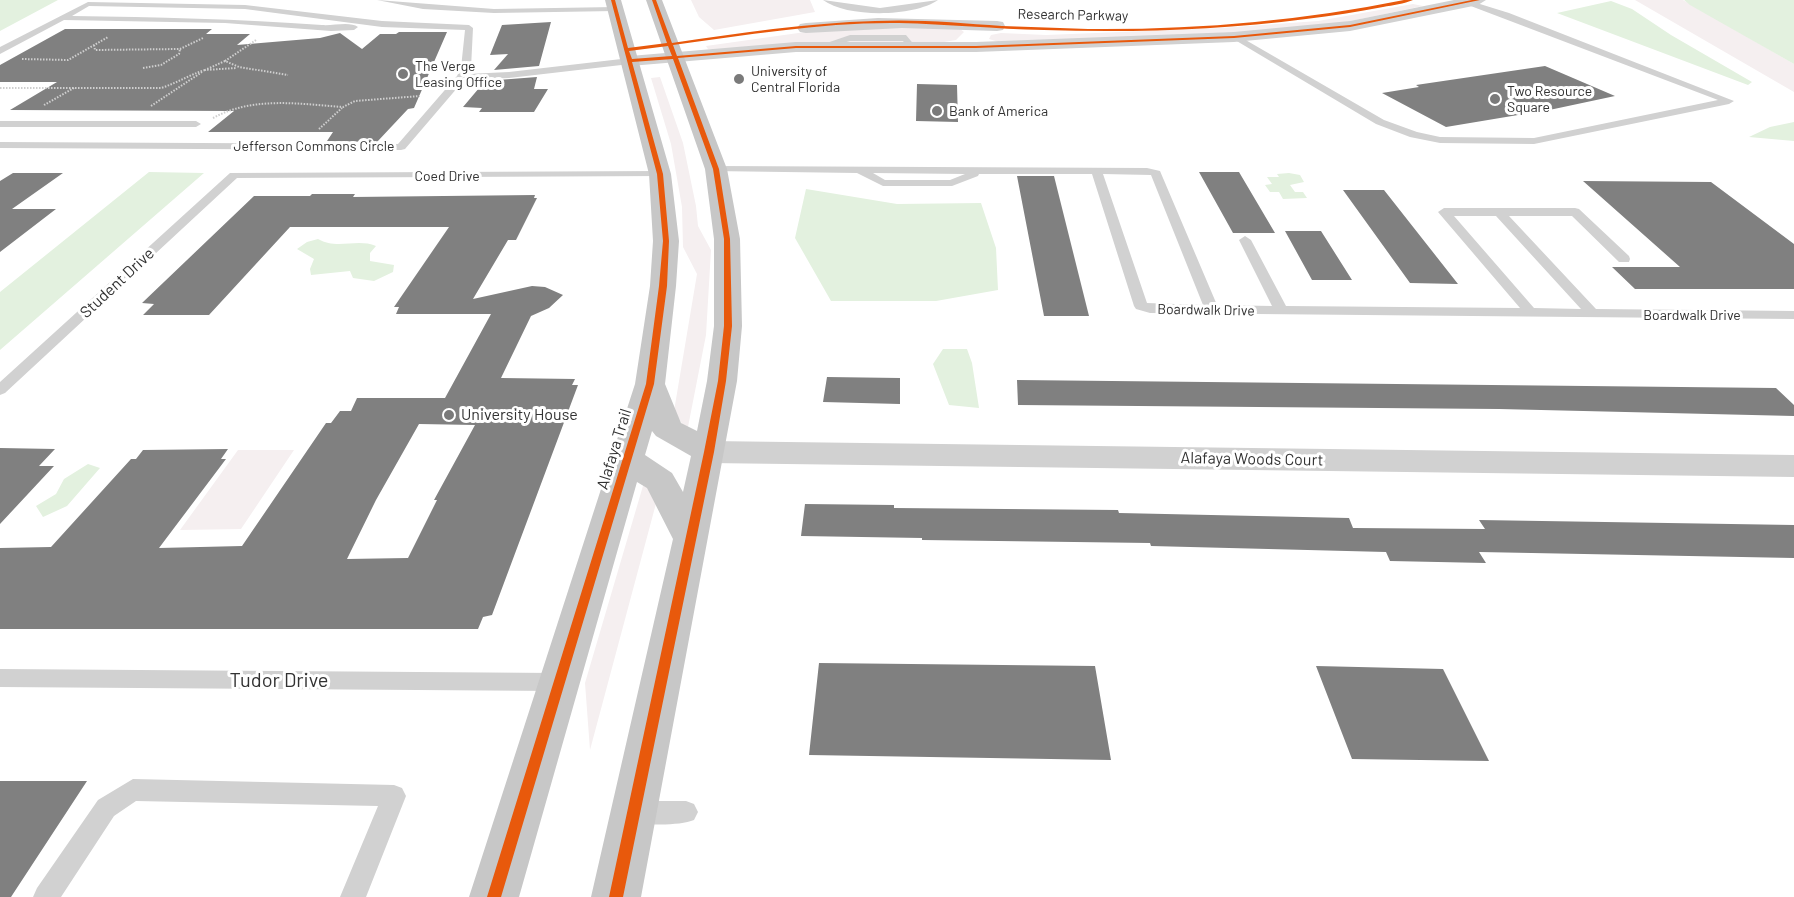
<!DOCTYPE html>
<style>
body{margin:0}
canvas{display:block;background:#fff}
</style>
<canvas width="1794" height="897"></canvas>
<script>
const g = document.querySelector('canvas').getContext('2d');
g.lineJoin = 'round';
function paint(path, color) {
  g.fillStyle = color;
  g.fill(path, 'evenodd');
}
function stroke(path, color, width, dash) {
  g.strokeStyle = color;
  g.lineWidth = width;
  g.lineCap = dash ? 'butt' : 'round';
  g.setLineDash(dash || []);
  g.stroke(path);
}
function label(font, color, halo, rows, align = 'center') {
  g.font = font + ' Barlow,sans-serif';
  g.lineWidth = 6;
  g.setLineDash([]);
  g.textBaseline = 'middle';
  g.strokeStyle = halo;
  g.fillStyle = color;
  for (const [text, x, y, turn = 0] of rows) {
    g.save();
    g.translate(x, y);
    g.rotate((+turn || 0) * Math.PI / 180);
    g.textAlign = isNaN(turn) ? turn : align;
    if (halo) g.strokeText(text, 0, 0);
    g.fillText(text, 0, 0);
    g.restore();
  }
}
paint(new Path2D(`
 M691,0H810L815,12L714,30L699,17Z
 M1635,0H1683L1794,64V92Z
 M1413,4L1423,6L1336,24L1240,32L1002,43L989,39L991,35L1001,33L1046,35L1221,28L1318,21Z
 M848,26L960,29L964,32L956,40L938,43L716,50L708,49L706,46Z
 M660,77L683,143L696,206L698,226L711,250L706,335L687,432L674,411L697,274L683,247L682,207L671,144L651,78Z
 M238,450H294L241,529L180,530Z
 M645,479L658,496L590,750L585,683Z`), '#f5eff0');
paint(new Path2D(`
 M0,0H58L0,31Z
 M1684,0H1794V64L1690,5Z
 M1611,1L1632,9L1671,35L1752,82L1748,85L1557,13Z
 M1794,122V141L1749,137L1770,127Z
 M149,172L204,173L0,350V292Z
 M1289,173L1300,175L1304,182L1290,185L1295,192H1303L1307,198L1283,199L1279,192H1270L1265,185L1272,184L1267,177H1279L1277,174Z
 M806,189L897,204L981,203L996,248L998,290L936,301H831L795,238Z
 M318,239C337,250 357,238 376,246L370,253V261L394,265L393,272L374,281L353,278L350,271L311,275L310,269L314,259L297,249L307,242Z
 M943,349H967L972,363L979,408L949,405L933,364Z
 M88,464L100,468L67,506L43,517L36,506L56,494L64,479Z`), '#e3f1df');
paint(new Path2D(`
 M551,22L539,66L494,70L508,54L490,55L502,25Z
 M65,29H212L206,34H250L237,45L320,38L340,33L362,49L380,34H396L399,32H447L414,108L408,109L377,142L327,141L333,132H208L234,111L10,110L57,82H0V65Z
 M1545,66L1615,96L1554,109L1446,127L1382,93L1419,87L1416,85Z
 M537,77L534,89H548L534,112H479L482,108L463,107L485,81Z
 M917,84L957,85L958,122L916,121Z
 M1199,172H1239L1275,233H1233Z
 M13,173H63L12,209H56L0,252V181Z
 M1017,176H1054L1089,316H1044Z
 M1583,181L1711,182L1794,244V289H1635L1612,267H1680Z
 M1343,190H1384L1458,284L1410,283Z
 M312,194H355L353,197L535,195L534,198H537L516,240H508L473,299L532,286L545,287L563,295L549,308L531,316L501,378L575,379L572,385H578L492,615L483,617L478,629H0V548L51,547L131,459H136L143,450L228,449L221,459H226L159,548L242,546L326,423H331L340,411H351L357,398H445L491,314H396L399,307H394L449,227H290L209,315H143L154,304L142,303L254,196H310ZM419,424L475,425L434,500H437L408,558L347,559L376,500Z
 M1285,231H1321L1352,280H1312Z
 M827,377L900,378V404L823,402Z
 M1017,380L1776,388L1794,405V416L1499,409L1018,405Z
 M0,448L55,449L39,466H54L0,524Z
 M805,504L894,505V508L1118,510L1119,513L1349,518L1353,528L1485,529L1479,520L1794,525V558L1479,552L1486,563L1390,561L1386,552L1151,546L1150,543L922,540V538L801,536Z
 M819,663L1095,666L1111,760L809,755Z
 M1316,666L1443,669L1489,761L1352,759Z
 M0,781H87L11,897H0Z`), '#808080');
stroke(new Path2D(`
 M256,40L225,61L239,67L288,75
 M94,45L95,50L180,49L203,38
 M22,59L68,60L108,37
 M225,61L205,70L236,68
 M143,68L161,65L179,54L180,49
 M0,88H161C177,83 189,75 205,70
 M44,105L74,88
 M151,106L202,72
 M213,118C253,96 300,104 343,107L355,101L420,96
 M319,129L342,108`), '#cfcfcf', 2, [1.5, 1.5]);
paint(new Path2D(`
 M377,0L494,9L615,7L619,9L615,11L494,13L423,9Z
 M823,0L880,8L938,0C914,17 847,18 823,0Z
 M1455,0H1467L1509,13L1734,101L1729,104L1534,144L1440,143L1410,137L1376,124L1230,37L1237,35L1384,120L1417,132L1440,137L1534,138L1718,100Z
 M88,2L245,5L382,21L469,25L473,28L471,68L467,74L509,72L630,58L635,61L630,64L509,78L464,80L405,149L401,150L0,148V142L398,144L457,76L461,68L465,30L382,27L245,9L89,6L72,16C156,17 239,19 322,25C333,26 350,21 358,27L354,30L331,31L225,23L64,20L0,54V47Z
 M850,35H906L916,47L909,49L903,41H850L822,49L818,46Z
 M0,121H196L201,124L196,127H0Z
 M716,166L1147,168L1160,171L1217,305L1272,306L1239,240L1245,236L1251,240L1286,306L1520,308L1438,212L1444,208H1575L1579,209L1629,256L1630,259L1629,262H1619L1572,216H1509L1596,309L1794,311V319L1150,313L1136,309L1134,306L1092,174H979L978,176L952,186H883L857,173L712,171V167ZM873,173L965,174L950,180H885ZM1103,174L1151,175L1203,305L1147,303ZM1454,216H1496L1581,309L1534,308Z
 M660,171L664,172V176L237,178L5,393L0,395V382L230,173Z
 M0,669L557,673L564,676L567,682L564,688L557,691L0,687Z
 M133,779L394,785L402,788L406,796L366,897H340L378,806L136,801L114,816L61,897H33L37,888L98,800Z
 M635,801H686L694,804L698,812L694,820C679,826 642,826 627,820L623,812L627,804Z`), '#d1d1d1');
paint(new Path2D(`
 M1454,0H1486L1478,5L1350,31L1234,42L976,52H796L630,66L624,65L621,61L624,57L630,56L796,42H976L1234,32L1350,21Z
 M878,18L997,21L1003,22L1005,26L1003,30L997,31L902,28L806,33L800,32L797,28L800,24L806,23Z
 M709,441L1794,455V477L709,463L697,460L692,452L697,444Z`), '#d1d1d1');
paint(new Path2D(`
 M605,0H621L671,174L679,241L676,286L665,384L681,423L697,431L707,381L714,326V239L705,169L646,0H662L727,169L740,239L742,326L737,381L641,897H591L673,539L647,488L637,482L519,897H469L635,384L650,286L653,241L649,174ZM652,431L656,436L691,456L683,492L672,473L645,455Z`), '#c7c7c7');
paint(new Path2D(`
 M611,0H615L628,48L667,43L652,0H656L672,43C739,33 807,23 875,21C918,19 960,23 1002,26C1031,27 1060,28 1088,29C1195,30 1300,21 1404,0H1413C1404,4 1393,5 1383,7C1357,12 1332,16 1306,19C1219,30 1132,33 1044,30C995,29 947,24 899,23C823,22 748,35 673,45L677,56L796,46H976L1234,36L1350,25L1472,0H1480L1350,27L1234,38L976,48H796L678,58L719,169L730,239L732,326L726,381L714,452L623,897H609L704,452L718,381L724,326V239L713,169L673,59L632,62L663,174L669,241L667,286L654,384L501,897H487L646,384L659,286L663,241L657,174ZM668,46L672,56L632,59L629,51Z`), '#e8590c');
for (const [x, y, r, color] of [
 [403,74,6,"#7a7a7a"],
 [739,79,6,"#7a7a7a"],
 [1495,99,6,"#7a7a7a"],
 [937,111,6,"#7a7a7a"],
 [449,415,6,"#7a7a7a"]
]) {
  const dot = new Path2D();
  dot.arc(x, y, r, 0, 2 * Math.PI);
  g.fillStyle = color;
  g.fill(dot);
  stroke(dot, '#fff', 2);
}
label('14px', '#323232', '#fff', [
 ["Research Parkway",1073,15,1],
 ["Jefferson Commons Circle",314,146],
 ["Coed Drive",447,176],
 ["Boardwalk Drive",1206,310,1],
 ["Boardwalk Drive",1692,315]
]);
label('14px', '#323232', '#fff', [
 ["The Verge",415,66],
 ["Leasing Office",415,82],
 ["University of",751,71],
 ["Central Florida",751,87],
 ["Two Resource",1507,91],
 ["Square",1507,107],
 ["Bank of America",949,111]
], 'left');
label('16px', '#323232', '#fff', [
 ["Student Drive",117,283,-43],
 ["Alafaya Trail",614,449,-73],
 ["Alafaya Woods Court",1252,459,1]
]);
label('16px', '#323232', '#fff', [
 ["University House",461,415]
], 'left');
label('20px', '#323232', '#fff', [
 ["Tudor Drive",279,680]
]);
</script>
